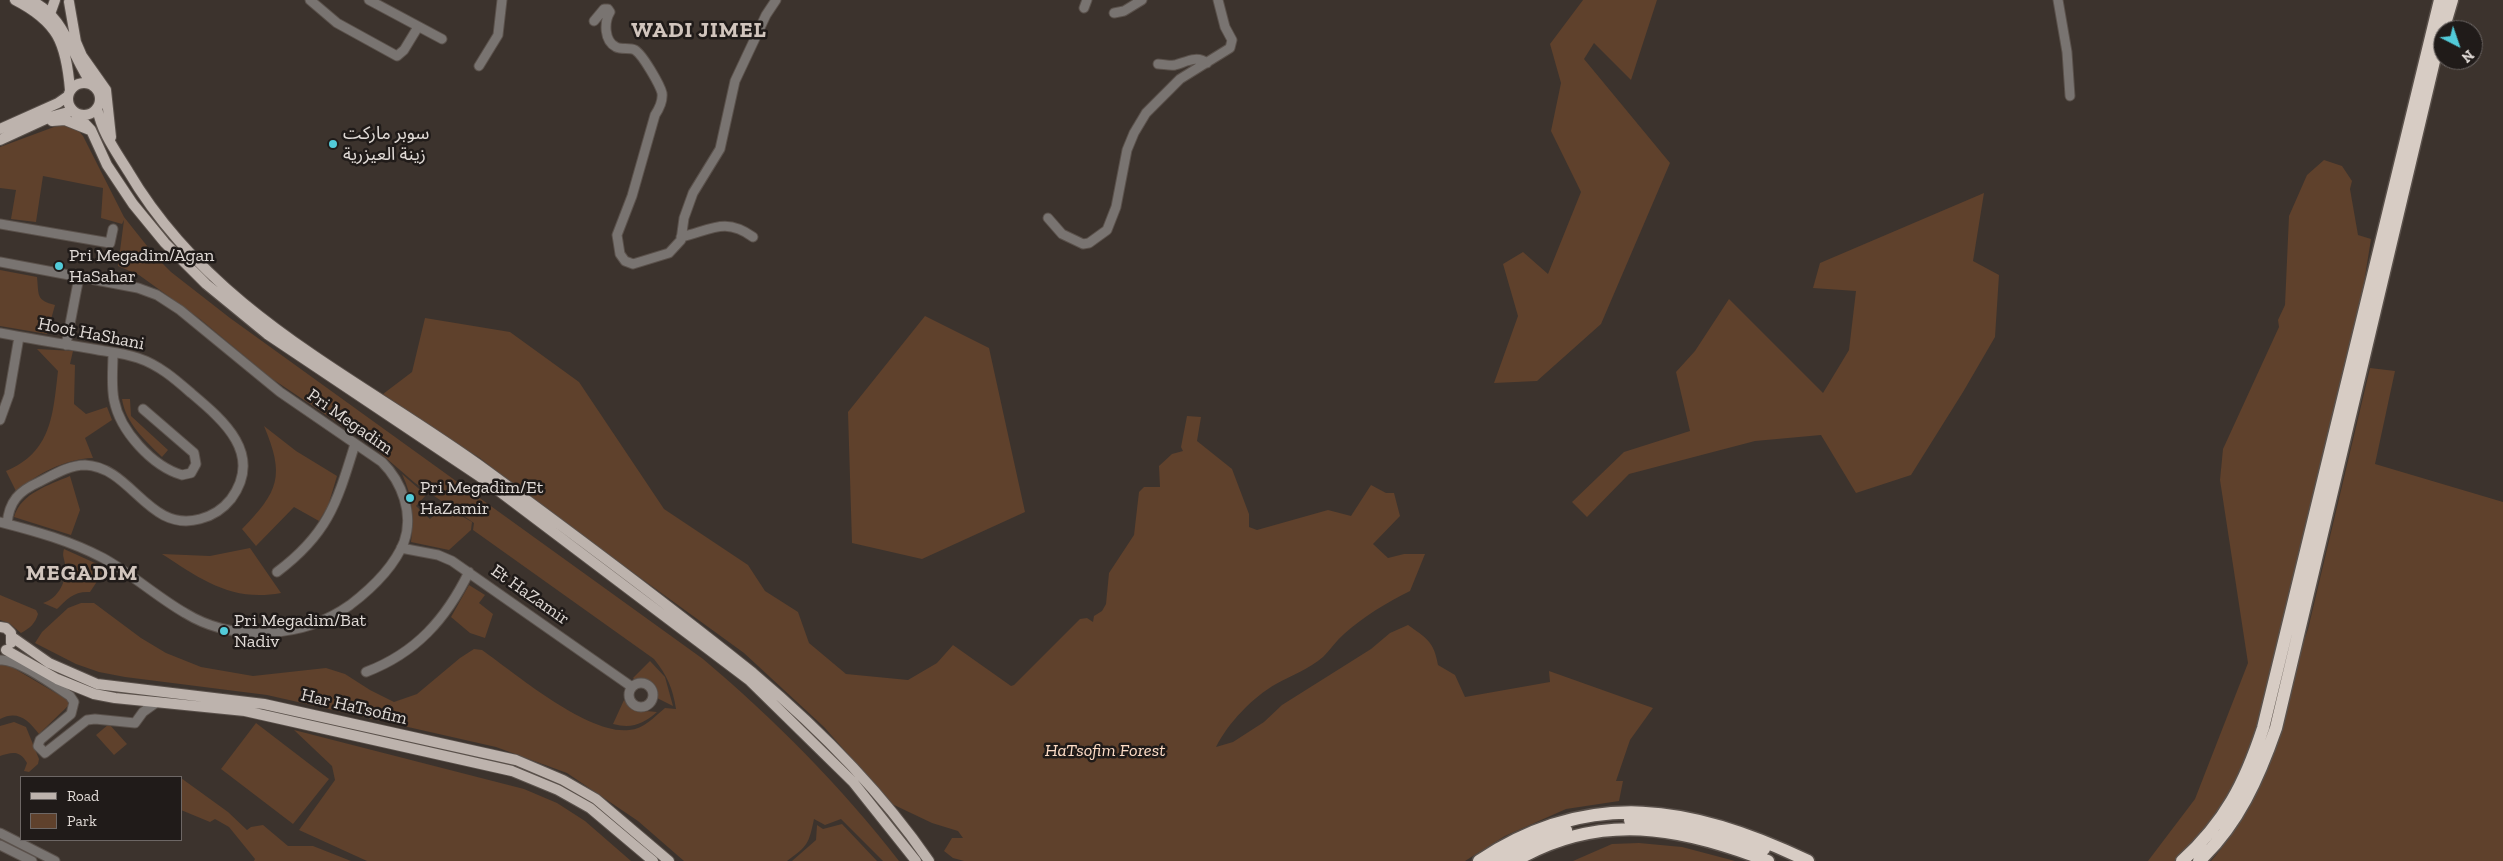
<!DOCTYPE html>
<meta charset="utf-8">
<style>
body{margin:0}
#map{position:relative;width:2503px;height:861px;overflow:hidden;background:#3c332d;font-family:"Zilla Slab",serif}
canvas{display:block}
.legend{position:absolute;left:20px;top:776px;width:162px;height:65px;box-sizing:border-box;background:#201b19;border:1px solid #6d6765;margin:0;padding:6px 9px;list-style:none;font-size:15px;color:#e0dad6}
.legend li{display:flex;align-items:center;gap:10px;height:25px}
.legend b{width:25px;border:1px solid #6d6765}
.north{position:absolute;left:2433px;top:20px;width:50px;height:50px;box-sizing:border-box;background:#201b19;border:1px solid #6d6765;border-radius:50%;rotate:139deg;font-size:14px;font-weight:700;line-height:20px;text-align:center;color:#e0dad6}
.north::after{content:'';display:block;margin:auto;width:18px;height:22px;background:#52cbd9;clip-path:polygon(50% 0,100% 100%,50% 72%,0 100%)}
</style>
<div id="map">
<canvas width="2503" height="861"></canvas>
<ul class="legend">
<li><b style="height:6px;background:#bdb3ad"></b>Road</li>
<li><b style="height:14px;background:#5f412c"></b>Park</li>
</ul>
<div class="north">N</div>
</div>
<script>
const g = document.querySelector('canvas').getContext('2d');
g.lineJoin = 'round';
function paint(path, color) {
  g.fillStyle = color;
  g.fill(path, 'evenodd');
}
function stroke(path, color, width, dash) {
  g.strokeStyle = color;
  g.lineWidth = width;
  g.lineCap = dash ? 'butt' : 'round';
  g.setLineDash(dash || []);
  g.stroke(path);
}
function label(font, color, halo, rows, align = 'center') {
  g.font = font + ' "Zilla Slab","Noto Sans Arabic",serif';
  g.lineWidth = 5;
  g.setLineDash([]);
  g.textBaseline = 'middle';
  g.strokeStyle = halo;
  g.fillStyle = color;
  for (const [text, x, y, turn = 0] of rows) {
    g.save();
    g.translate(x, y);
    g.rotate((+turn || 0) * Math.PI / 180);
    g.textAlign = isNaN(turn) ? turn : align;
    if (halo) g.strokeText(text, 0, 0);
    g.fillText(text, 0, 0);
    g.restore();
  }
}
paint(new Path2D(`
 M1583,0H1657L1631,80L1594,43L1584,59L1670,163L1601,324L1537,381L1494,383L1518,316L1503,264L1523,252L1548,274L1581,192L1551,131L1561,83L1550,44Z
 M62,124L77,129L83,136L124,217L155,256L171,272L230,318L703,659C775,720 841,786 899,861H883L841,819L825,825L814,819C809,843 808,846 787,861H684L638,821L567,773L496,747L267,695L125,677L99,672L76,664L35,643L42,632L68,608L81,603H94L141,638L166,653L201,667L253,676L326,668L345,674L370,690L394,702L417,694L460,658L474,649L482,650C516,674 588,735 629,730C644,729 654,717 665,708L676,709C673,689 667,675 654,659L473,530L474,523L415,483L371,445L271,378L200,319L139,275L118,266L124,220L122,224L101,218L103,188L43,176L36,222L11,219L16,190L0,188V147Z
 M2324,160L2342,166L2352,181L2350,189L2358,235L2371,239L2363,289L2265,709C2245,767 2223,821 2175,861H2148L2195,799L2248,663L2220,480L2223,449L2279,327L2278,320L2285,305L2289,216L2307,175Z
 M1984,193L1973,261L1999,275L1995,337L1963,392L1911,475L1856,493L1821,435L1755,441L1629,474L1587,517L1572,502L1624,452L1690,431L1676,372L1695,351L1729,299L1823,393L1849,350L1856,291L1813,288L1820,263Z
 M0,270L37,277C39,296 36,300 55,305L47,334L0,326Z
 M925,316L989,348L1025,512L922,559L852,543L848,412Z
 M425,318L510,332L579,382L664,509L748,565L765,591L798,612L809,643L846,674L908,680L937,663L953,645L1011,686L1014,685L1080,619L1087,618L1093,622L1094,616L1102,611L1106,604L1109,573L1134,535L1139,492L1144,487H1160L1159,466L1172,454L1183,451L1181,447L1187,416L1201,417L1197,441L1232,469L1249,514V527L1257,530L1328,510L1351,516L1371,485L1386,493H1394L1400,516L1373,544L1388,558L1404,554H1425L1410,591C1386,603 1364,616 1344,634C1336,641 1330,650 1323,657C1309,669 1292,675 1276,684C1253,697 1228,723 1216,747L1233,742L1264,722L1282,705L1371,649L1390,633L1408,625C1426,638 1434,641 1438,665L1455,675L1465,697L1550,682L1549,671L1653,708L1630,740L1616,781H1623L1619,801L1566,809L1505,836L1465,861H964L953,858L944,851L952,838H963L958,831L932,823L892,804L824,727L744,653L525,494L480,458L445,437L383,394L412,372Z
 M37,349L73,351L70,364L75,365L74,404L86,414L107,407L112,420L85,438L93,458C64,459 38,474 16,491L6,471C52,452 53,414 58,371Z
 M2370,368L2395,371L2375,464L2503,502V861H2211C2274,791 2277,714 2308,629Z
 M122,399H130L131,416L168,450L162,457C145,440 126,424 122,399Z
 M264,426L296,451L337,476L328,506L319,521L294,507L256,546L242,529C279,491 285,476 264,426Z
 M402,474L426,495L416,506L430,519L444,506L472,522L471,530L449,550L411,542C414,517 413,497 402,474Z
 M70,476L80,510L71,535L14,517C21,493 49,485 70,476Z
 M250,548L281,593C232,602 202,580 162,554L210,556Z
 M64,549L106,568L90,592C74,591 67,599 57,609L43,603C58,599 68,580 65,564C64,557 62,556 64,549Z
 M469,585L485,595L479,603L493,614L485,638L470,633L451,617Z
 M0,595L36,610L38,614C35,624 30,628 21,633L9,623L0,620Z
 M650,661L665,677L673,706L657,698C657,685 649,678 636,681L633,678Z
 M5,663L66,699L70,704L39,734C28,720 18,710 0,719V664Z
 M624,700C633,714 642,710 657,712C643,724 632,729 613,724Z
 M14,722L26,727L39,759L38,764L29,772L24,771L27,763C20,750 12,752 0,756V726Z
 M256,723L329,779L293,824L221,769Z
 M109,724L127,744L114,755L96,735Z
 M294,730L524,789L557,803L585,821L631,861H367L299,830L335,780L332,766Z
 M181,778L228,812L247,830L251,827L263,825L288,846H313L351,861H254L255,859L229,827L215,819L210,822L181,810Z
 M842,824L877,861H792L816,840L817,825L823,829Z
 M1639,843L1682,847L1735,861H1573L1612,844Z`), '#5f412c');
const minor = new Path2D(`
 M310,0L337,23L397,56L404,50L418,27
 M369,0L442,39
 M2058,0L2067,52L2070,96
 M1084,8L1087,0
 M1114,13L1124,11L1142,0
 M594,21L604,9H608L610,12C604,22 604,41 616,47C622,50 629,47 635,50C643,55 660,85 662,93C663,101 659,109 655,115L632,196L617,235L620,254L625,261L633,264L669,253L681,240L684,218L693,193L720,149L735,81L766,15L776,0
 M1158,64C1163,64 1170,66 1175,65C1186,62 1197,55 1207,63
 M479,66L498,35L502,0
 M1048,218L1062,234L1083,244L1089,243L1107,230L1116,207L1127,150L1134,133L1146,113L1180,79L1230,48L1232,40L1225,27L1218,0
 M0,224L110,243L113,229
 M681,237C711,230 725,217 753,237
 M0,262L138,288L157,295L180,310L280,392L382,462C402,482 414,514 404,542C394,567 371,589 350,605C304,638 234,643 185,613C157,597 132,574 103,558C71,541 35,531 0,522
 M0,333C31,339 62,344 93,349C108,352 123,353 138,358C159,365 175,379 191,393C223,420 264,454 231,499C223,509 212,516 200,519C148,533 132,467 85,465C69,465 53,475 39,482C19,491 9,501 7,524
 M66,345L79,277
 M113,353C113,368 111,385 114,400C120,431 152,466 182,475L191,473L196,464L194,453L143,409
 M0,420L9,395L19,337
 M401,548L438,555L452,561L632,687
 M277,572C329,533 337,502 355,444
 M0,660C17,658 55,686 70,696L74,702L71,714L40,740L38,746L45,753L87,720L95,719L135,723L143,712L157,702
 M366,672C416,653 446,619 469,572
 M629 695a12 12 0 1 1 24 0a12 12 0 1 1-24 0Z
 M0,833L55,861
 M0,845L32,861`);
const major = new Path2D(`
 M15,0C58,22 66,43 70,90
 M29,0C65,14 72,58 93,86
 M69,2L76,42L82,56L106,90L111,137
 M50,20V14L55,0
 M68 99a16 16 0 1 1 32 0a16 16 0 1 1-32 0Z
 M97,108C102,133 115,150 128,171C212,314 358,377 486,470C576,536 666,603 753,673C818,728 881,791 929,861
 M75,113L91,130L107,165L133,204L165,243L206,284L267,334L479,476L749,680L853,782L916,861
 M52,121L65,120L90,130
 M0,129L58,103L68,96
 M0,140L50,117L72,111
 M0,627L6,628L11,633V643
 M12,637L49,663L97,684L264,704L516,760L563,780L596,799L669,861
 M6,650L57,679L94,694L115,698L245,711L512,771L558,790L590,808L653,861`);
const highway = new Path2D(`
 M1630,820C1676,819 1721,833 1764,849
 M1479,861C1590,787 1694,806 1808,861
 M1496,861L1537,840L1566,830
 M1515,861C1600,811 1681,827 1768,861
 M2182,861C2225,822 2245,783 2263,728L2440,0
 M2199,861C2238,825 2259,777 2276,728L2434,61L2452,0`);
stroke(minor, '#5a514b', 11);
stroke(major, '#5a514b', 12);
stroke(highway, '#5a514b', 15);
stroke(minor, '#797471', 9);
stroke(major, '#bdb3ad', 10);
stroke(highway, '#d7ccc4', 12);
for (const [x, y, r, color] of [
 [333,144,5,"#52cbd9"],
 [59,266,5,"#52cbd9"],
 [410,498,5,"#52cbd9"],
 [224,631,5,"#52cbd9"]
]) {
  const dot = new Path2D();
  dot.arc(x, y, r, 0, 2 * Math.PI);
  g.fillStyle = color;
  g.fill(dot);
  stroke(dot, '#201b19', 2);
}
label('18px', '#e0dad6', '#201b19', [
 ["سوبر ماركت",343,134],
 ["زينة العيزرية",343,155],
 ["Pri Megadim/Agan",69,256],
 ["HaSahar",69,277],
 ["Pri Megadim/Et",420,488],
 ["HaZamir",420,509],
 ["Pri Megadim/Bat",234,621],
 ["Nadiv",234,642]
], 'left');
label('18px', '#e0dad6', '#201b19', [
 ["Hoot HaShani",91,334,11],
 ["Pri Megadim",350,422,35],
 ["Et HaZamir",530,595,35],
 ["Har HaTsofim",354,707,13]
]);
label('italic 18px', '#feddc7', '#201b19', [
 ["HaTsofim Forest",1105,751]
]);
g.letterSpacing = '1px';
label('bold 22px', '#d1c5bd', '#201b19', [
 ["WADI JIMEL",699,31],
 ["MEGADIM",82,574]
]);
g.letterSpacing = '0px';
</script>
